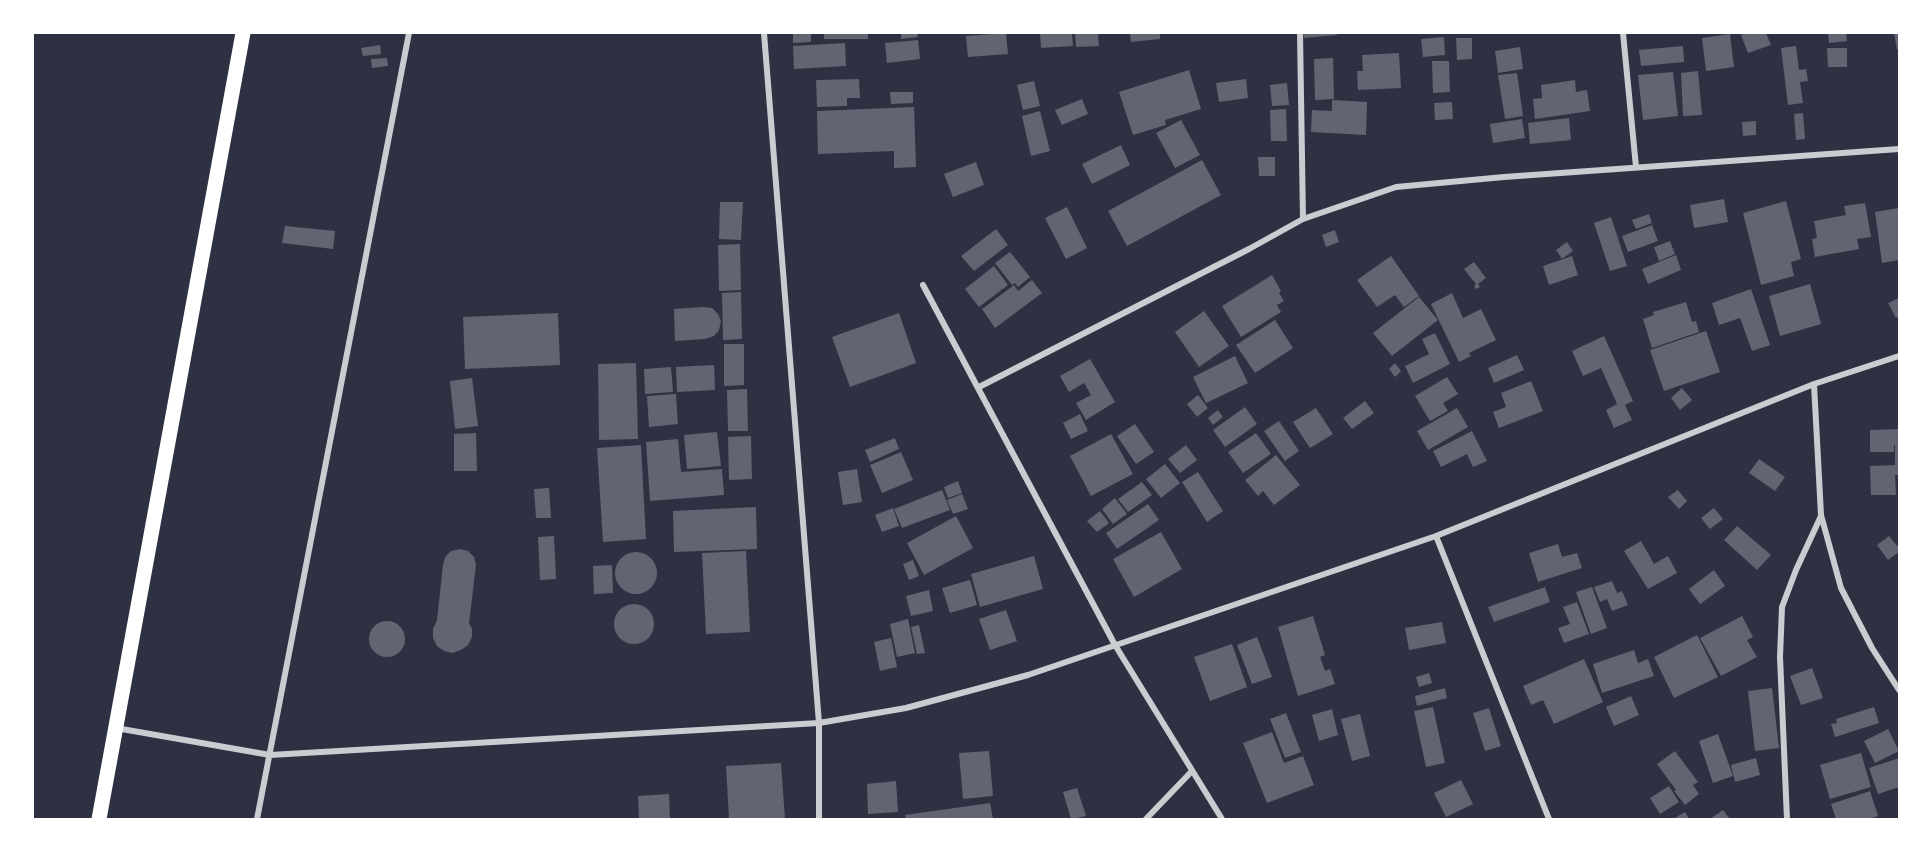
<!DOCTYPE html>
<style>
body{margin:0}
#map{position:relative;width:1932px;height:852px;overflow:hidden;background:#2d3142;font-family:"Roboto Condensed",sans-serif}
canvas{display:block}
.frame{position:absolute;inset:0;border:34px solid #fff;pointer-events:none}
</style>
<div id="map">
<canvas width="1932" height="852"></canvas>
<div class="frame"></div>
</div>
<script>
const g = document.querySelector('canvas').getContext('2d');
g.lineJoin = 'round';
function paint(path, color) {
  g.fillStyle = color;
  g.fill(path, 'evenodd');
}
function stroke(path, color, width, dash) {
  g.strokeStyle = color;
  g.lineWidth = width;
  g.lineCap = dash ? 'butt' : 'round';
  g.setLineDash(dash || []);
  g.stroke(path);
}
paint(new Path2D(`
 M793,33H811V42L793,43Z
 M824,33H868V39H824Z
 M901,33H917L918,37L901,39Z
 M1006,33L1008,54L968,57L966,36Z
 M1040,33H1072L1073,46L1041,48Z
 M1075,33H1098L1099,46L1076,47Z
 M1130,33H1160V39L1131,42Z
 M1303,33H1337V35L1304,38Z
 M1746,33H1766L1771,45L1748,53L1741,35Z
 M1828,33H1846L1847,41L1829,43Z
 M1894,33H1899V49L1897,50Z
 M1730,34L1734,67L1706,71L1702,38Z
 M1444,37L1445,55L1423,57L1421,39Z
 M1456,38H1472V59L1457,60Z
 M918,40L920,59L887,63L885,43Z
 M845,43L846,66L794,69L793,46Z
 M380,45L381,54L363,56L361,48Z
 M1683,46L1684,62L1641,66L1639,50Z
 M1796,46L1799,70L1806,69L1808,81L1800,82L1803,103L1788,105L1781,48Z
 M1520,47L1523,69L1498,73L1495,51Z
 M1827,48H1847V67H1828Z
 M1399,53L1401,88L1358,90L1357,71H1363L1362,55Z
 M387,58L388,66L372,68L371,59Z
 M1333,58L1334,99L1315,100L1314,59Z
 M1432,61H1449L1450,92L1433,93Z
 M1189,70L1201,109L1165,120L1166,125L1133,135L1119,92Z
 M1698,71L1702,115L1683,116L1681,73Z
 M1673,72L1678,116L1643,120L1638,75Z
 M1517,73L1523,116L1505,119L1498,75Z
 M859,79L860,98H847V106L817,107L816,80Z
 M1246,79L1248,98L1219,102L1216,83Z
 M1575,80L1576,92L1587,90L1590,111L1535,119L1533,99L1542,98L1541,85Z
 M1034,81L1040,106L1023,110L1017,85Z
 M1287,83L1289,105L1272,106L1270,85Z
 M890,92H913V103L891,104Z
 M1082,99L1088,114L1062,125L1055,110Z
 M1332,100L1367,102L1366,135L1311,132L1312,110L1332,111Z
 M1452,102L1453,119L1435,120L1434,103Z
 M914,107L916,167L894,168V151L818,154L817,111Z
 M1286,109L1287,141H1271L1270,110Z
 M1040,111L1050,151L1031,156L1022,116Z
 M1803,113L1805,139L1796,140L1794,114Z
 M1569,118L1571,140L1530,144L1528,123Z
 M1522,119L1525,138L1493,143L1490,124Z
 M1181,120L1200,155L1175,168L1156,133Z
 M1756,121V135L1743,136L1742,122Z
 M1121,145L1130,165L1092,184L1082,164Z
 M1258,157H1275V176H1259Z
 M1202,160L1221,195L1127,246L1108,211Z
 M976,162L984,185L953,197L944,174Z
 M1724,199L1728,222L1694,228L1690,205Z
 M1786,201L1801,259L1791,262L1794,276L1761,285L1743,213Z
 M720,202H743L741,240L719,239Z
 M1865,203L1871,237L1857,239L1859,249L1815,257L1812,239L1817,238L1814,221L1846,215L1844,206Z
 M1067,207L1087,248L1066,259L1045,218Z
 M1899,208V260L1882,263L1875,212Z
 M1649,214L1652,223L1636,229L1632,220Z
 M1611,217L1627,266L1610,271L1594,223Z
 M1652,225L1658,241L1628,252L1622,236Z
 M285,226L335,231L333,249L282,243Z
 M996,229L1008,245L974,271L961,256Z
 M1335,230L1339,242L1326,247L1322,235Z
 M1670,241L1675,254L1659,261L1654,247Z
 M1567,242L1573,251L1562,259L1556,250Z
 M740,244L741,290L719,291L718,245Z
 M1010,252L1030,277L1018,287L1015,283L1012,285L995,263Z
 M1676,255L1681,270L1648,284L1642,269Z
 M1391,256L1419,296L1404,307L1395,295L1377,307L1357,280Z
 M1572,256L1578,275L1549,285L1543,266Z
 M1474,262L1486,278L1478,284L1480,287L1476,289L1474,286L1476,284L1464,269Z
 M994,266L1008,285L979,307L965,289Z
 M1272,275L1281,291L1279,293L1284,301L1277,305L1281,312L1241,337L1222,306Z
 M1032,280L1042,293L995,328L982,309L1014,285L1018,291Z
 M1810,284L1821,324L1780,336L1769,296Z
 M1751,289L1770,345L1752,351L1740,318L1719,325L1712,303Z
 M741,292L742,339L723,340L722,293Z
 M1452,293L1463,318L1481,309L1496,340L1469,353L1471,356L1459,362L1431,304Z
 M1419,297L1438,320L1392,356L1373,333Z
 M1899,298V316L1896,318L1888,303Z
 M1686,302L1692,322L1696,321L1699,332L1652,348L1643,319L1654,315L1653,312Z
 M703,307L712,308L718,314L721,321L719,330L714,336L705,339L675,341L674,309Z
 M1204,311L1229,346L1199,367L1175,332Z
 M558,313L560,365L465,369L463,317Z
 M899,313L916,363L850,387L832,337Z
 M1275,320L1293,348L1255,373L1236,345Z
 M1706,331L1720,372L1664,391L1650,350Z
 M1435,333L1450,364L1413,383L1405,366L1429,354L1422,339Z
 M1604,336L1633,401L1625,405L1632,420L1614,428L1606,410L1617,404L1601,368L1583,376L1572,351Z
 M724,344H744V385L724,386Z
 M1517,355L1524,370L1494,383L1488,368Z
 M1235,356L1248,383L1206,403L1193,377Z
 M1090,359L1115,402L1086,420L1076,403L1091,395L1084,383L1069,392L1060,376Z
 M636,363L638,439L599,440L598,364Z
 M1395,363L1401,371L1395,377L1389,369Z
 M714,365L715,390L677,392L676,367Z
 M671,367L673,392L645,394L644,369Z
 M1447,377L1458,394L1443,403L1448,411L1430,421L1415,396Z
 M472,378L478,426L455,429L450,381Z
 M1531,381L1543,411L1499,428L1493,412L1506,407L1501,393Z
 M1682,388L1692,400L1680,410L1671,398Z
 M747,389L748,431H728L727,390Z
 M676,394L678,424L649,427L647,396Z
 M1198,395L1208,408L1197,417L1187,404Z
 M1365,401L1374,413L1352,429L1343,418Z
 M1245,407L1257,424L1225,447L1213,430Z
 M1316,408L1333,434L1310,448L1293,422Z
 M1457,408L1468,427L1428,450L1417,431Z
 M1218,410L1223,417L1213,425L1208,418Z
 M1080,414L1088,431L1071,439L1063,423Z
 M1279,421L1299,451L1285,461L1264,431Z
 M1135,424L1154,452L1136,464L1117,436Z
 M1899,429V475H1895L1896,495H1871L1870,466L1895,465V445H1894V452H1870V430Z
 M1472,431L1487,461L1473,467L1467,454L1441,467L1433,451Z
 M717,432L721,466L687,469L684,435Z
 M476,433L477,471H454V434Z
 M1256,433L1271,454L1243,473L1228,452Z
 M1111,434L1133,474L1091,496L1070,456Z
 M751,436L752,479L729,480L728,437Z
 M895,438L899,449L870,462L865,450Z
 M678,439L681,472L722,469L724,495L650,501L646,442Z
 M641,445L646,539L603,542L597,448Z
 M1186,445L1197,460L1180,473L1168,459Z
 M901,452L913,480L882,493L870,465Z
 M1276,455L1300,485L1274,505L1263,491L1258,496L1245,480Z
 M1759,459L1785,477L1775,491L1749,473Z
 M1165,464L1180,483L1161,498L1146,479Z
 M857,469L862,502L843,505L838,472Z
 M1198,472L1223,511L1207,522L1182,482Z
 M958,481L962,493L948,498L944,487Z
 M1142,482L1152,495L1128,512L1118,499Z
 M549,488L551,518H536L534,489Z
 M942,490L950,510L902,528L894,509Z
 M1678,490L1687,501L1679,509L1668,497Z
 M962,494L968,509L953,514L947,500Z
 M1115,498L1127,514L1113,524L1102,509Z
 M1148,504L1159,520L1117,549L1106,533Z
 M756,507L757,549L674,552L673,511Z
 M893,508L899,526L882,532L875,515Z
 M1714,508L1723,519L1710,529L1701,518Z
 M1100,511L1109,523L1097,532L1087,521Z
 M956,516L973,548L924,575L907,543Z
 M1737,526L1771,555L1757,570L1724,540Z
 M1161,532L1182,569L1134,597L1113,559Z
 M554,536L556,579L540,580L538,537Z
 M1889,536L1899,548V552L1888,560L1877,545Z
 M1641,541L1654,564L1668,556L1677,573L1648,589L1624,551Z
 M1558,544L1562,557L1577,553L1582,568L1538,582L1529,553Z
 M460,549L468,551L474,557L476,565L469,623L472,629V637L468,645L461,650L452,653L444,651L437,646L433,638V629L437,620L443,565L445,557L451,551Z
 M746,551L750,632L706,634L702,553Z
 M615 573a21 21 0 1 1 42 0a21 21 0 1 1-42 0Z
 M1034,556L1043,589L980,607L971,574Z
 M913,560L919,576L909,580L903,564Z
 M612,565L613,593L594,594L593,566Z
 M1714,570L1725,586L1700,604L1689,589Z
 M970,580L977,605L950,613L942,588Z
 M1612,581L1617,593L1622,591L1628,605L1612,611L1607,599L1600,602L1594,587Z
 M1545,587L1550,602L1494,622L1488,607Z
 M1592,587L1607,628L1591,634L1576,592Z
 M929,590L933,611L911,616L906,596Z
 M1577,602L1589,634L1564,643L1558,628L1570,624L1563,607Z
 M614 624a20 20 0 1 1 40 0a20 20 0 1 1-40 0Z
 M1006,610L1017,641L990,650L979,619Z
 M1313,616L1325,655L1320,657L1325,671L1330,669L1335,684L1298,696L1278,627Z
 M1742,616L1753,637L1747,640L1757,657L1721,676L1700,638Z
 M908,619L915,653L897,657L890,624Z
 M369 639a18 18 0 1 1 36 0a18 18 0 1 1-36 0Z
 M1442,622L1446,643L1409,650L1405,628Z
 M919,625L925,653L917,654L911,627Z
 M1697,635L1718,677L1674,698L1654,657Z
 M1257,637L1272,677L1252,684L1237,645Z
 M891,638L897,667L880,671L874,642Z
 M1232,644L1247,687L1210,701L1194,657Z
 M1634,650L1638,663L1648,659L1654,676L1602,693L1593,664Z
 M1584,659L1603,702L1554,724L1543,700L1531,705L1523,686Z
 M1812,668L1823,698L1801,705L1790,676Z
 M1429,673L1432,683L1419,687L1416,677Z
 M1445,688L1447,698L1417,706L1415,696Z
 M1772,688L1779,748L1755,751L1748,691Z
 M1631,696L1639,715L1614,726L1606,707Z
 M1433,707L1445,763L1426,767L1414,711Z
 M1874,707L1879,723L1835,737L1831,724L1837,723L1836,719Z
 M1489,708L1501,746L1485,751L1473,713Z
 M1332,709L1338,735L1319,741L1312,715Z
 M1286,713L1301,752L1285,758L1270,719Z
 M1360,714L1370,756L1352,761L1341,719Z
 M1888,729L1899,751L1875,763L1864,741Z
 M1272,732L1284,763L1303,756L1314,785L1267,803L1243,743Z
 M1718,734L1733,776L1713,783L1699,741Z
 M989,751L993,796L963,799L959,753Z
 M1675,751L1698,782L1693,785L1699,794L1685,805L1674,791L1676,790L1657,764Z
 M1861,753L1871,787L1830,799L1820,765Z
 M1756,758L1760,775L1735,782L1731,765Z
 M1899,758V787L1878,794L1869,768Z
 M781,763L785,819H729L726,766Z
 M1461,780L1473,804L1446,817L1434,793Z
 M896,781L898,812L868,814L867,784Z
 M1669,786L1679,802L1660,814L1650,798Z
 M1077,788L1086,816L1071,819L1063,792Z
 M1870,791L1878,816L1869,819H1836L1831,804Z
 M669,794L670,819H639L638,796Z
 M990,803L993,819H906L905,815Z
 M1723,810L1730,819H1710Z
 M1685,812L1689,819H1673Z`), '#626471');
stroke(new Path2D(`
 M764,33L819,723V819
 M1300,33L1303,219
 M1623,33L1636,167
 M923,285L1115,645L1222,819
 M1814,384L1821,515L1841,588L1872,648L1899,690
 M979,387L1249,249L1303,219L1396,187L1504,177L1899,149
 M1436,536L1549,819
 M116,728L270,755L819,723L906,708L1028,675L1436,536L1814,384L1899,356
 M257,819L409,33
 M1146,819L1192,771
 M1787,819L1780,657L1782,607L1796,570L1821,516`), '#caccd0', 6);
stroke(new Path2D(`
 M99,819L243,33`), '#fff', 15);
</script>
